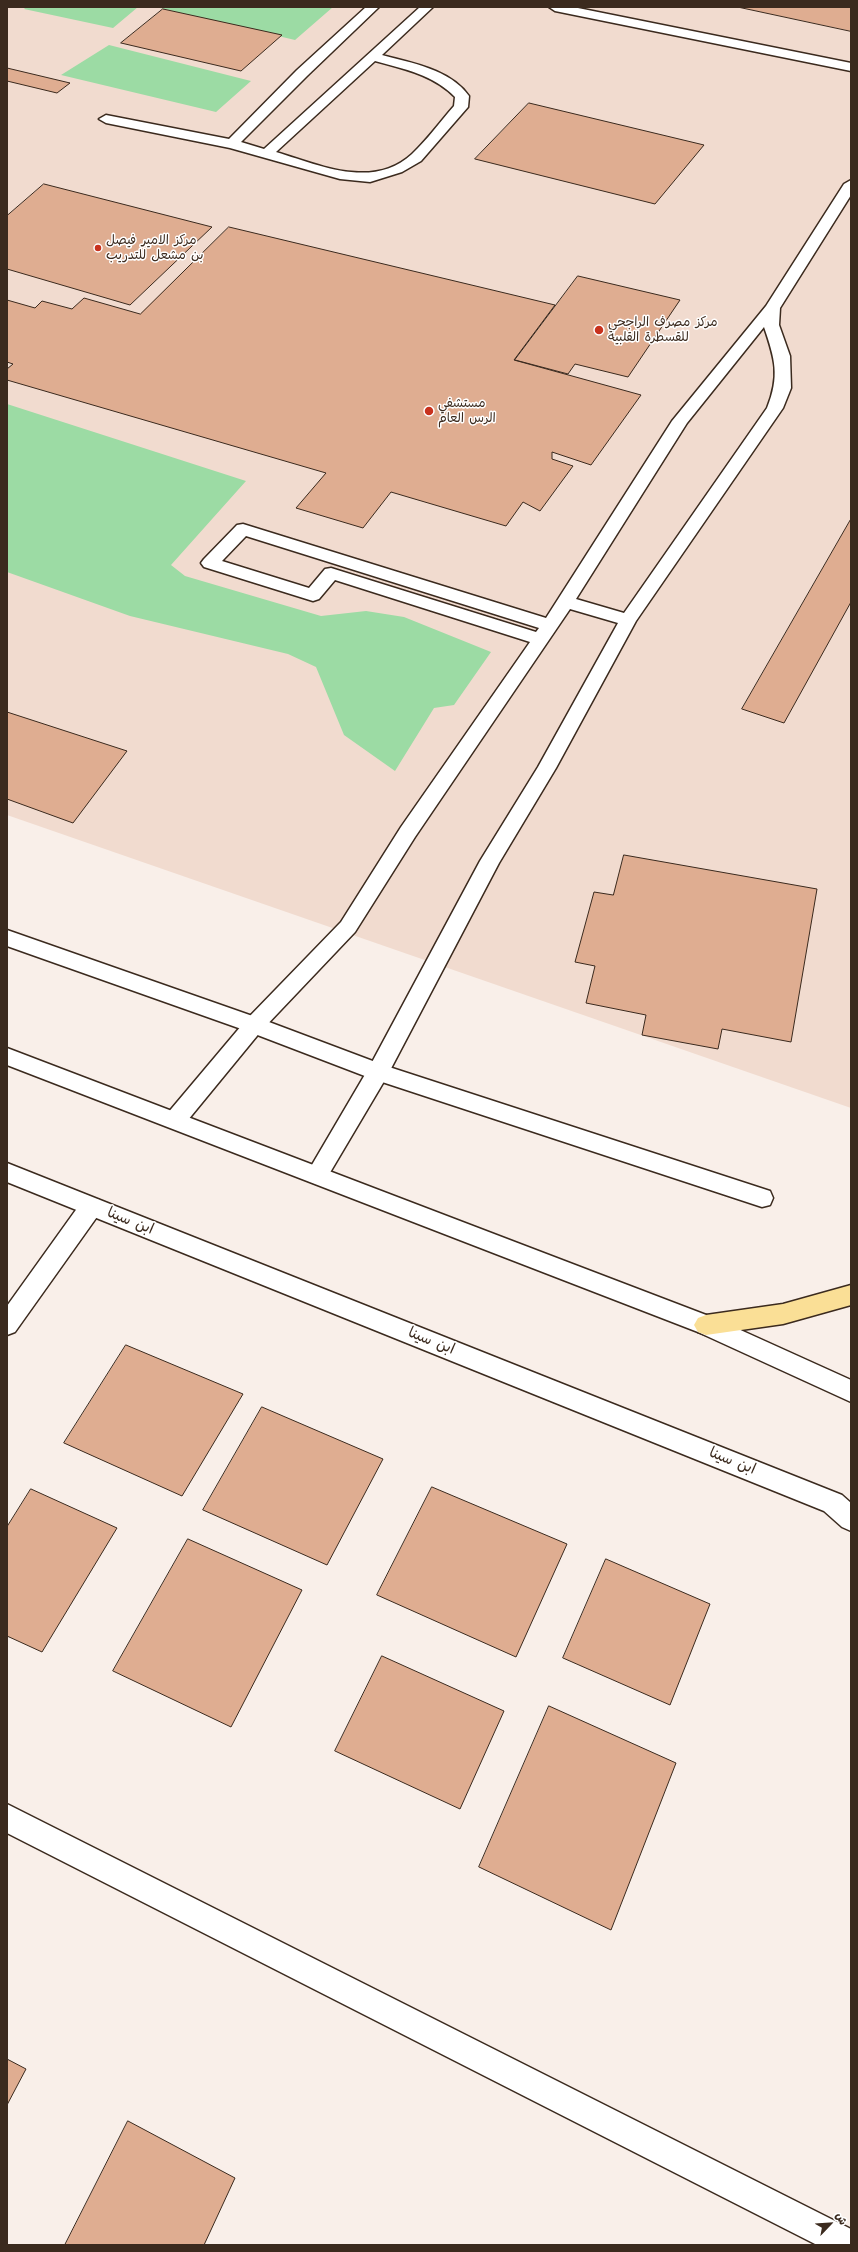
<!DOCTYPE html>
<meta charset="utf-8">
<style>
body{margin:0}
#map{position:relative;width:858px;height:2252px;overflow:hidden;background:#f9efe9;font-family:"Architects Daughter","Playpen Sans Arabic",sans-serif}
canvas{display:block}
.frame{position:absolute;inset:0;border:8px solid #3b2a1e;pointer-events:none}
.north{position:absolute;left:810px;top:2204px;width:40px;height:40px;-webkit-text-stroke:3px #fff;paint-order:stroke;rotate:65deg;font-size:11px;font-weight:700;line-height:16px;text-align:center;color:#3b2a1e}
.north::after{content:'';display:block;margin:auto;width:14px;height:18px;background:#3b2a1e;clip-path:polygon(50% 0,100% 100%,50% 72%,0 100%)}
</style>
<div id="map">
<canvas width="858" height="2252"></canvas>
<div class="frame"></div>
<div class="north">ش</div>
</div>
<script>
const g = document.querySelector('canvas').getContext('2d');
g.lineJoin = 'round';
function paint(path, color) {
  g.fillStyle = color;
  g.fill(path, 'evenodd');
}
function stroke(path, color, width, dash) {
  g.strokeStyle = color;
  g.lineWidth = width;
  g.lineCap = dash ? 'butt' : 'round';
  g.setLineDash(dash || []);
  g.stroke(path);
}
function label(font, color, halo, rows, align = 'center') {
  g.font = font + ' "Architects Daughter","Playpen Sans Arabic",sans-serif';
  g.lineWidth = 3;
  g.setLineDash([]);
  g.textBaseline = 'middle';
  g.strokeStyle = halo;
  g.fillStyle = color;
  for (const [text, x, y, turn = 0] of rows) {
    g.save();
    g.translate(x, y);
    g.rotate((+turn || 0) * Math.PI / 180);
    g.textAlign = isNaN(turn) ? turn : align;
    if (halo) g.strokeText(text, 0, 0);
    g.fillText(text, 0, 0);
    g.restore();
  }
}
paint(new Path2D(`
 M7,7H851V1108L7,815Z`), '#f1dbcf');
paint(new Path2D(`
 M26,7H138L113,28L24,9Z
 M156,7H333L295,40Z
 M109,45L251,81L216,112L61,75Z
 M7,404L246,481L171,565L185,576L321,616L366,611L404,617L491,652L454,705L434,708L395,771L344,735L316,667L288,654L130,616L7,572Z`), '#9cdba4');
const building = new Path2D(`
 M738,7H851V31Z
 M163,9L282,35L241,71L121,43Z
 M7,68L70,83L57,93L7,81Z
 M529,103L704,145L655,204L475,159Z
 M44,184L212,227L130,305L7,269V216Z
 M229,227L555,305L514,360L641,395L591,465L552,452V459L573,466L540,511L523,502L506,526L391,492L363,528L296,508L326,473L7,380V369L13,364L7,362V300L35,308L42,301L72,309L84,298L140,314Z
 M578,276L680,300L628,377L575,364L568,374L515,360Z
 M851,519V602L784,723L742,709Z
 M7,712L127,751L73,823L7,799Z
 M624,855L817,889L791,1042L722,1029L718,1049L642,1035L646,1015L586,1003L595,966L575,962L594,892L613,895Z
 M126,1345L243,1394L182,1496L64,1443Z
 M262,1407L383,1459L327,1565L203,1510Z
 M432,1487L567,1544L516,1657L377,1595Z
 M31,1489L117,1528L42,1652L7,1636V1527Z
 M188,1539L302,1590L231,1727L113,1671Z
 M606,1559L710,1604L670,1705L563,1658Z
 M382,1656L504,1711L460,1809L335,1751Z
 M549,1706L676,1763L611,1930L479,1867Z
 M7,2059L26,2069L7,2105Z
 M128,2121L235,2178L204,2245H65Z`);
paint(building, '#dfad91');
stroke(building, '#3b2a1e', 1);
const lane = new Path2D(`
 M366,7H379L307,76L241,142L264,149L420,7H433L382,55C411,63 450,69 469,96L468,107L421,161L402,172L370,182L340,179L230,148L106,123L99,119L106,115L229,139L297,70ZM375,61C404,69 434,75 455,97L454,106C440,122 427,140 412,154C373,190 319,165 276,152Z
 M549,7H573L851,63V71L555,11Z
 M851,180V195L780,308L779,325L790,356L791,388L783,408L636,621L556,768L499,863L386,1078L325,1181L317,1184L309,1181L306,1175L370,1066L480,861L538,767L618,623L570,609L415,837L355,932L261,1031L183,1126L175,1129L167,1126L164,1120L167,1114L247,1019L341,922L401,827L530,642L335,580L319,599L313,601L204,567L201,563L204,559L237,525L243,524L546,618L672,421L766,306L844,184ZM764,327C775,359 780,376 767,408L624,613L576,599L687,423ZM246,536L539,628L536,632L331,568L325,569L309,588L222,561Z`);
const street = new Path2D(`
 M7,930L261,1019L386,1066L770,1191L773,1198L770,1205L762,1207L370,1078L247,1031L7,946Z
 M91,1198L99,1200L102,1207L99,1214L15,1332L7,1335V1306L83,1200Z
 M7,1804L851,2229V2245H817L7,1833Z`);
const secondary = new Path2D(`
 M7,1048L714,1318L851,1380V1402L698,1332L7,1065Z
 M7,1163L842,1495L851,1503V1531L842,1527L824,1511L7,1182Z`);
const primary = new Path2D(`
 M851,1285V1305L783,1324L706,1335L698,1332L694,1325L698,1318L706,1315L783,1304Z`);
stroke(lane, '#3b2a1e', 3);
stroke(street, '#3b2a1e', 3);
stroke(secondary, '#3b2a1e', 3);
stroke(primary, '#3b2a1e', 3);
paint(lane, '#fff');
paint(street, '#fff');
paint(secondary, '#fff');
paint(primary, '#fadf96');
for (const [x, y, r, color] of [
 [98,248,4,"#c8321e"],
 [599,330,5,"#c8321e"],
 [429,411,5,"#c8321e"]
]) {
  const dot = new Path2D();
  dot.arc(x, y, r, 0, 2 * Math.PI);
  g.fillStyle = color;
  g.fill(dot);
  stroke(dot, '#fff', 1.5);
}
label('13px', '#3b2a1e', '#fff', [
 ["مركز الامير فيصل",106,241],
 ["بن مشعل للتدريب",106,256],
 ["مركز مصرف الراجحي",608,323],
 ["للقسطرة القلبية",608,338],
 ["مستشفي",438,404],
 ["الرس العام",438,419]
], 'left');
label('15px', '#3b2a1e', '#fff', [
 ["ابن سينا",130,1222,22],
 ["ابن سينا",431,1342,22],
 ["ابن سينا",732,1462,22]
]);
</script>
